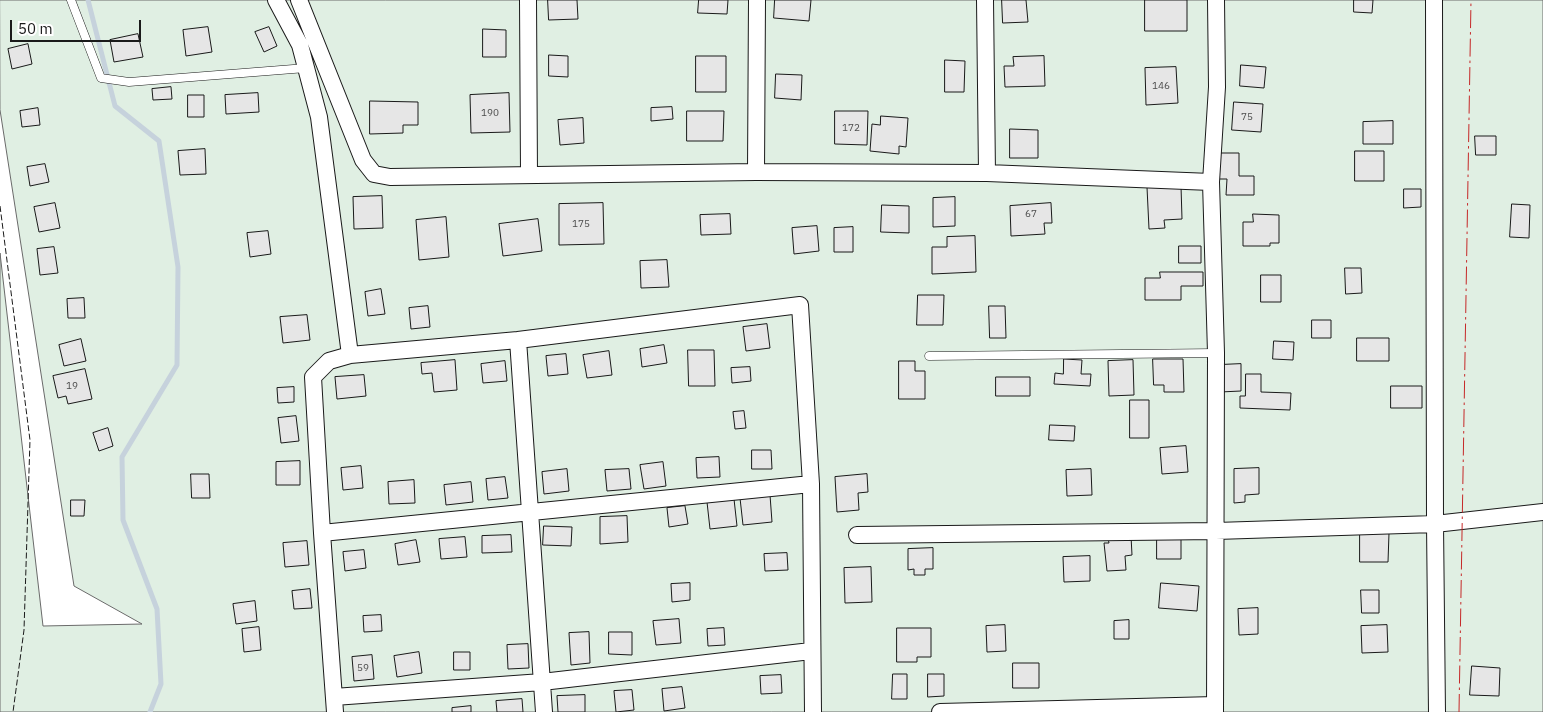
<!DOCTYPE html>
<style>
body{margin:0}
#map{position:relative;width:1543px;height:712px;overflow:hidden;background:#fff;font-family:"IBM Plex Sans",sans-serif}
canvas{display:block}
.scale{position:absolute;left:10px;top:20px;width:131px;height:22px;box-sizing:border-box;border:2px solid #1a1a1a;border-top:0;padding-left:6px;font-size:15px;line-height:18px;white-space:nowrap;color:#1a1a1a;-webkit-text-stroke:4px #fff;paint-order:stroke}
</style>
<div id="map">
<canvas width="1543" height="712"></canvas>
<div class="scale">50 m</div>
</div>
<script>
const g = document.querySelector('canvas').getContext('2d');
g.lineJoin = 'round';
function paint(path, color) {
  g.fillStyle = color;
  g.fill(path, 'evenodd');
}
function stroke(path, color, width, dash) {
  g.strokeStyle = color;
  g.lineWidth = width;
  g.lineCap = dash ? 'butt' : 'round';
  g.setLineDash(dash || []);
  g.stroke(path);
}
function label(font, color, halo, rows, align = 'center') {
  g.font = font + ' "IBM Plex Sans",sans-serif';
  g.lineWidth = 4;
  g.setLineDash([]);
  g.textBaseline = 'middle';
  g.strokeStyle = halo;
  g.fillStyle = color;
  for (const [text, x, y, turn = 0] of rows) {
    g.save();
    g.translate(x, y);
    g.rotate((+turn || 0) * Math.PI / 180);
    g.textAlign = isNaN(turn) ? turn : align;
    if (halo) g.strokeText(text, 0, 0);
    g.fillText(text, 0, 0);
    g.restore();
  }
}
const green = new Path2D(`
 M0,0H1543V712H0V253L43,626L142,624L74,586L0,110Z`);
paint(green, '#e0efe3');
stroke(green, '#6a6a6a', 1);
stroke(new Path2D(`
 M88,0L115,106L159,141L178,267L177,365L122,457L123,520L157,609L161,684L150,712`), '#c6d2dc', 5);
const building = new Path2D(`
 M548,0H577L578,19L549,20Z
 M699,0H728L727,14L698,13Z
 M775,0H811L809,21L774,18Z
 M1002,0H1026L1028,22L1003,23Z
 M1145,0H1187V31H1145Z
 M1354,0H1373L1372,13L1354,12Z
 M208,27L212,52L186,56L183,30Z
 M269,27L277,46L264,52L255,32Z
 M483,29L506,30V57H483Z
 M138,34L143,57L114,62L110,40Z
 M28,44L32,64L12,69L8,49Z
 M549,55L568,56V77L549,76Z
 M696,56H726V92H696Z
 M1044,56L1045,86L1005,87L1004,66H1014L1013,57Z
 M945,60L965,61L964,92H945Z
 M1241,65L1266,67L1264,88L1240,86Z
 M1176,67L1178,103L1146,105L1145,68Z
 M776,74L802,75L801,100L775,98Z
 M171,87L172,99L153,100L152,89Z
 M258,93L259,112L226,114L225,95Z
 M509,93L510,132L471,133L470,95Z
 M188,95H204V117H188Z
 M370,101L418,102V125H403V133L370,134Z
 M1234,102L1263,104L1261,132L1232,130Z
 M672,107L673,119L651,121V108Z
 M38,108L40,125L22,127L20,111Z
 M687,111H724L723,141H687Z
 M835,111H868L867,145L835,144Z
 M881,116L908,118L906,147L899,146V154L870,151L872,124L880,125Z
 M583,118L584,143L560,145L558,120Z
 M1393,121V144H1363V122Z
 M1010,129L1038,130V158H1010Z
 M1475,136H1496V155H1476Z
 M205,149L206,174L180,175L178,151Z
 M1355,151H1384V181H1355Z
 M1218,153H1239V176H1254V195H1226L1227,179H1218Z
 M45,164L49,182L30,186L27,167Z
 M1181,186L1182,219L1164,220L1165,228L1149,229L1147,187Z
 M1404,189H1421V207L1404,208Z
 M382,196L383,228L354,229L353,197Z
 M955,197V226L933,227V198Z
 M55,203L60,228L39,232L34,207Z
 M603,203L604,244L559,245V204Z
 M1051,203L1052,223H1044L1045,234L1011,236L1010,206Z
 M1512,204L1530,205L1529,238L1510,237Z
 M882,205L909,206V233L881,232Z
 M730,214L731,234L701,235L700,215Z
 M1253,214L1279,215V243H1270V246H1243V222H1253Z
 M446,217L449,257L419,260L416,220Z
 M538,219L542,251L503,256L499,224Z
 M817,226L819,251L794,254L792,228Z
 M853,227V252H834V228Z
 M268,231L271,254L250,257L247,233Z
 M975,236L976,272L932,274V247H947V237Z
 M1179,246H1201V263H1179Z
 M54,247L58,273L40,275L37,249Z
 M667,260L669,287L641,288L640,261Z
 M1345,268H1361L1362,293L1346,294Z
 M1160,272H1203V286H1181V300H1145V278H1160Z
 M1261,275H1281V302H1261Z
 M381,289L385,314L368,316L365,292Z
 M918,295H944L943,325H917Z
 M84,298L85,318H68L67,299Z
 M428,306L430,327L411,329L409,308Z
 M989,306H1005L1006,338H990Z
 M307,315L310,340L283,343L280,317Z
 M1312,320H1331V338H1312Z
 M767,324L770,348L746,351L743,327Z
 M1357,338H1389V361H1357Z
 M81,339L86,361L64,366L59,345Z
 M1274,341L1294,342L1293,360L1273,359Z
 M664,345L667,363L642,367L640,349Z
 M688,350H714L715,386H689Z
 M609,351L612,375L587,378L583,355Z
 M566,354L568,374L548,376L546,356Z
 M1064,359L1082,360L1081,374H1091L1090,386L1054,384L1055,373L1063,374Z
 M1153,359H1183L1184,392H1164V385H1154Z
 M455,360L457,390L434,392L432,373L422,374L421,363Z
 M1133,360L1134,395L1109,396L1108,361Z
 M505,361L507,381L483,383L481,364Z
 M899,361H915V371H925V399H899Z
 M1241,364V391L1220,392L1219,365Z
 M750,367L751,381L732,383L731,368Z
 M85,369L92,399L68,404L66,396L58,398L53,376Z
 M1246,374H1261V392L1291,393L1290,410L1240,408V396H1245Z
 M364,375L366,396L337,399L335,377Z
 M996,377H1030V396H996Z
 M1391,386H1422V408H1391Z
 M294,387V402L278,403L277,388Z
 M1130,400H1149V438H1130Z
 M744,411L746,428L735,429L733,412Z
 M296,416L299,441L281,443L278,418Z
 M1050,425L1075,426L1074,441L1049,440Z
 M108,428L113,446L99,451L93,433Z
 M1186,446L1188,472L1162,474L1160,448Z
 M752,450H771L772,469H752Z
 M719,457L720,477L697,478L696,458Z
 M300,461V485H276V462Z
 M663,462L666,486L644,489L640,465Z
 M361,466L363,488L343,490L341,468Z
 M1259,468V494L1245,495V502L1234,503V469Z
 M567,469L569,491L544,494L542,472Z
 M629,469L631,489L607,491L605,470Z
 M1091,469L1092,495L1067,496L1066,470Z
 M191,474H209L210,498H192Z
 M867,474L868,492L858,493L859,510L837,512L835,477Z
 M505,477L508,498L488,500L486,479Z
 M414,480L415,503L389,504L388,482Z
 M471,482L473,502L446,505L444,485Z
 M770,495L772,522L743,525L740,498Z
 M734,499L737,526L710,529L707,502Z
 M71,500H85L84,516H71Z
 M685,506L688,524L669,527L667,508Z
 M627,516L628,542L600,544V517Z
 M544,526L572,527L571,546L543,545Z
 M1360,533H1389L1388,562H1360Z
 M511,535L512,552L482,553V536Z
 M1131,536L1132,555L1125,556L1126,570L1107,571L1104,543H1109L1108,538Z
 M465,537L467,557L441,559L439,539Z
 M1157,538H1181V559H1157Z
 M416,540L420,562L398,565L395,544Z
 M307,541L309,565L285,567L283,543Z
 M933,548V569H925V575H914V569L908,570V549Z
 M364,550L366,568L345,571L343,552Z
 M787,553L788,570L765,571L764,554Z
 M1090,556V581L1064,582L1063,557Z
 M871,567L872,602L845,603L844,568Z
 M690,583V600L672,602L671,584Z
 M1161,583L1199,586L1197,611L1159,608Z
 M310,589L312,608L294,609L292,591Z
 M1361,590H1379V613H1362Z
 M255,601L257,621L236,624L233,604Z
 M1258,608V634L1239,635L1238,609Z
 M381,615L382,631L364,632L363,616Z
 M679,619L681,643L656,645L653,621Z
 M1129,620V639H1114V621Z
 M1005,625L1006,651L987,652L986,626Z
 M1387,625L1388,652L1362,653L1361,626Z
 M259,627L261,650L244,652L242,629Z
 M724,628L725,645L708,646L707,629Z
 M897,628H931V657H917V662H897Z
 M589,632L590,663L571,665L569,633Z
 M609,632H632V655L609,654Z
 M528,644L529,668L508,669L507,645Z
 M419,652L422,673L397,677L394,656Z
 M454,652H470V670H454Z
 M372,655L374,679L354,681L352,657Z
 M1013,663H1039V688H1013Z
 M1472,666L1500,668L1499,696L1470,695Z
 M893,674H907V699H892Z
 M928,674H944V696L928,697Z
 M781,675L782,693L761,694L760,676Z
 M682,687L685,708L664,711L662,689Z
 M632,690L634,710L616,712L614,691Z
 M585,695V712H558L557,696Z
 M522,699L523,712H497L496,701Z
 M471,706V712H452V708Z`);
paint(building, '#e6e6e6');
stroke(building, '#1a1a1a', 1);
const service = new Path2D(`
 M71,0L101,78L129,82L306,68
 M929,356L1216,353`);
const minor = new Path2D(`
 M276,0L300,45L319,117L350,355
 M299,0L363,160L374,174L390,177L756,172L987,173L1211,182
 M528,0L529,174
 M985,0L987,173
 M1434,0L1435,524L1437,712
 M756,172L757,0
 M518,340L350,355L329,361L313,377L322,533L811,484
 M322,533L335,712
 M857,535L1216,531L1435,524L1543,512
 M334,697L542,682L811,651
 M544,712L518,340L800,305L811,484L813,712
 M940,712L1215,705
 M1215,712L1216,353L1211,182L1217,87L1216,0`);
stroke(service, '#1a1a1a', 9);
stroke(minor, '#1a1a1a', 18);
stroke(service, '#fff', 8);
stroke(minor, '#fff', 16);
stroke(new Path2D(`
 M0,206L30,440L24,630L13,712`), '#1a1a1a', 1, [6, 2.5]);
stroke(new Path2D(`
 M1459,712L1471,0`), '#c62828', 1, [18, 4, 2.5, 4]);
label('10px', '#4d4d4d', null, [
 ["146",1161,86],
 ["190",490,113],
 ["75",1247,117],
 ["172",851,128],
 ["67",1031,214],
 ["175",581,224],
 ["19",72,386],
 ["59",363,668]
]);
</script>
